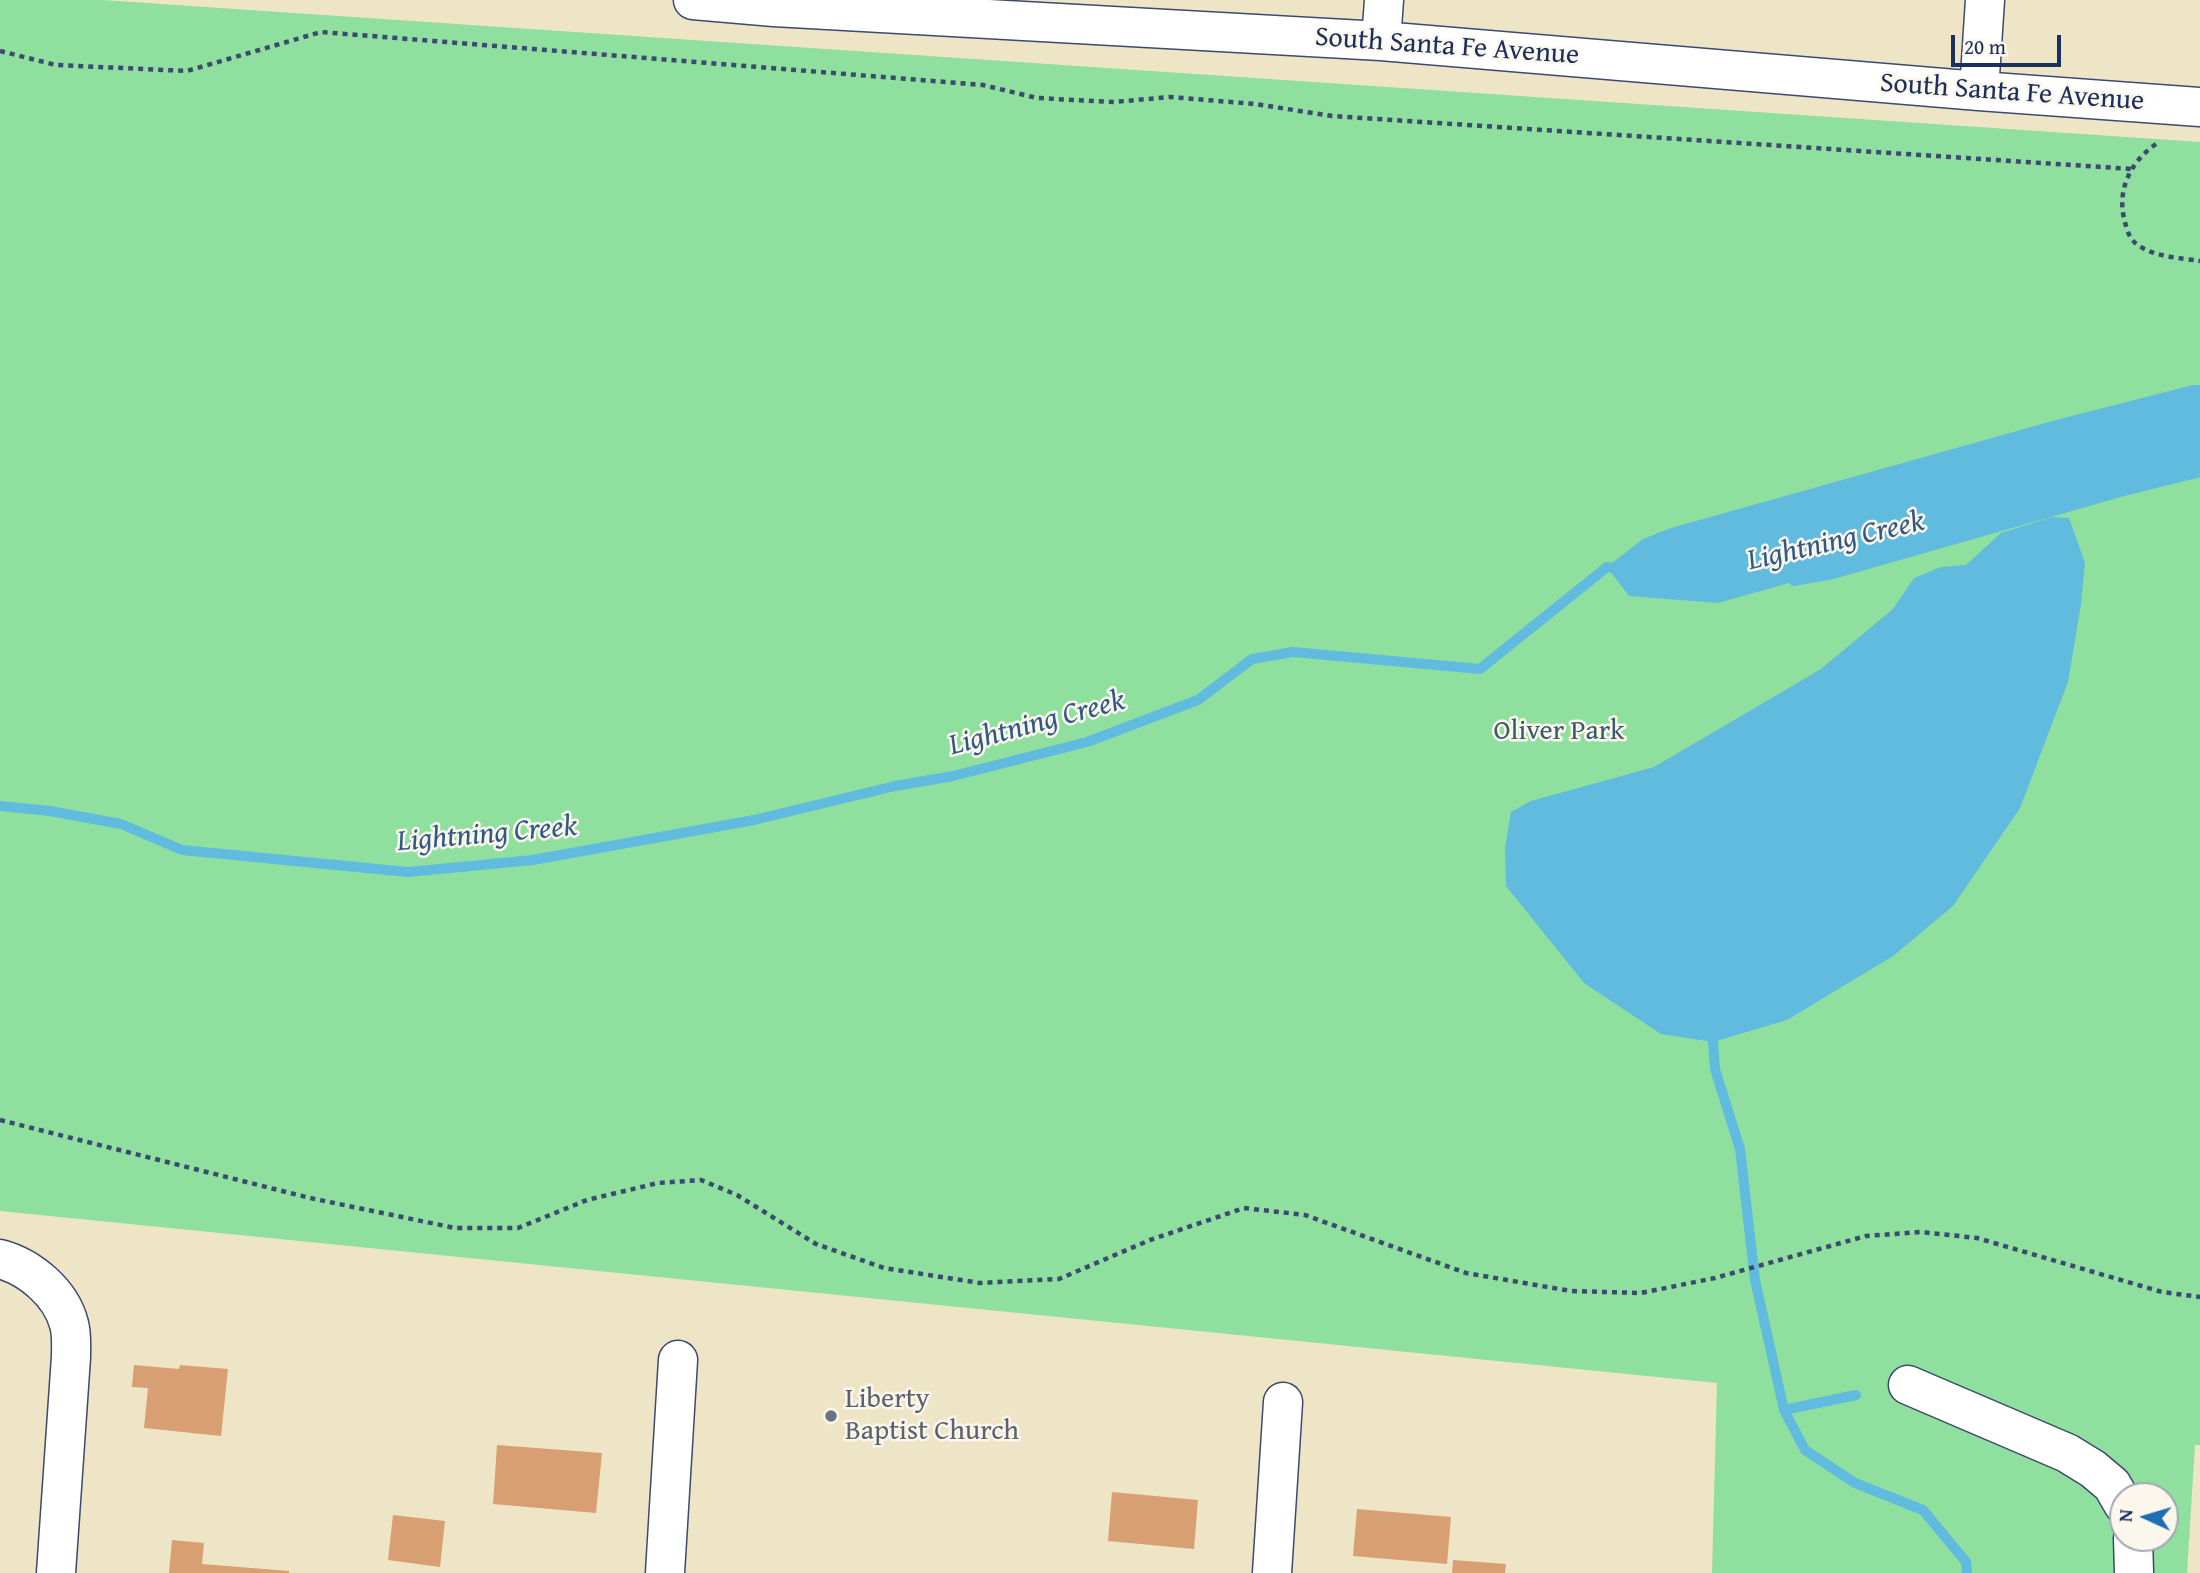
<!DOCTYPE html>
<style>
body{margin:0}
#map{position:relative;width:2200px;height:1573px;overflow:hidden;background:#eee5c6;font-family:"Gentium Book Plus",serif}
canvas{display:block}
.north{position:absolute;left:2109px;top:1482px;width:70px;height:70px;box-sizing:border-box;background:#fbf7ec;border:2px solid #a1a7b3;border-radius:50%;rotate:274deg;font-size:19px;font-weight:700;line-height:28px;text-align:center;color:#1b2f5e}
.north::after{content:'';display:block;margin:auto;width:24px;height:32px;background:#1f6fb2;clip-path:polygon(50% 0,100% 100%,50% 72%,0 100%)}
.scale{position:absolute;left:1951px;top:35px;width:110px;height:32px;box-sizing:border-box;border:4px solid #1b2f5e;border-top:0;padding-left:9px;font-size:21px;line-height:24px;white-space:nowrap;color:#1b2f5e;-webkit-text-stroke:5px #fbf7ec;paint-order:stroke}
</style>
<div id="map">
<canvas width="2200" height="1573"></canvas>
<div class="north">N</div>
<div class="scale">20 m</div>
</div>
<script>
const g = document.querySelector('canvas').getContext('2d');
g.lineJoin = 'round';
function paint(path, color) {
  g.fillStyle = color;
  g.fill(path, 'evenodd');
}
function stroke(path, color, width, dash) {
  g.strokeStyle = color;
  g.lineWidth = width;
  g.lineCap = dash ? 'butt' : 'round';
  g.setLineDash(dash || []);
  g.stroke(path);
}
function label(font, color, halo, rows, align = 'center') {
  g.font = font + ' "Gentium Book Plus",serif';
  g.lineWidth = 5;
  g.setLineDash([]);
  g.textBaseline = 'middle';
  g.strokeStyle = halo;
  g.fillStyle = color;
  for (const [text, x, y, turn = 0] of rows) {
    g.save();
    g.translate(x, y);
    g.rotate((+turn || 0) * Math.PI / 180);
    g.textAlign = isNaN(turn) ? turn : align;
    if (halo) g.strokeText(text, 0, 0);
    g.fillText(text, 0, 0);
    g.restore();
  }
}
paint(new Path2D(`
 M0,0H102L2200,142V1445H2195L2187,1573H1712L1717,1383L0,1211ZM2123,1496H2165V1538H2123Z`), '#8fdf9e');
paint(new Path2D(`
 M2193,385H2200V467L1718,603L1629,596L1607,567L1643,539L1671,528L2056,420Z
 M2052,517L2069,518L2085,563L2081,604L2068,682L2020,808L1953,906L1893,956L1787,1020L1713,1042L1661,1034L1584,983L1506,886L1505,848L1511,812L1531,801L1654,767L1821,669L1893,609L1914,578L1941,567L1966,565L2001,533Z`), '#61bbdf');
stroke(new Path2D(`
 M1794,581L1833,574L2124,491L2200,472
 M0,806L50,811L121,824L182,850L408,872L533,860L754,820L895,786L953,776L1087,742L1198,700L1252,659L1293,652L1480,669L1607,567L1620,569
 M1713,1042L1715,1069L1740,1149L1755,1280L1784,1410L1805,1450L1855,1483L1923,1510L1966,1562L1967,1573
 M1784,1410L1856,1395`), '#61bbdf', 10);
paint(new Path2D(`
 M134,1365L179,1369L180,1365L228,1369L221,1436L144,1428L148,1388L132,1387Z
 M497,1445L602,1453L596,1513L493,1504Z
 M1112,1492L1198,1500L1194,1549L1108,1541Z
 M1357,1509L1451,1517L1447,1564L1353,1556Z
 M393,1515L445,1521L440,1567L388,1560Z
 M172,1540L204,1543L202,1564L289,1571V1573H169Z
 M1453,1560L1506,1564L1505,1573H1452Z`), '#d89f72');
const minor = new Path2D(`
 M693,0L774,7L1381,41L1979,91L2200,107
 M1381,41L1384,0
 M1979,91L1985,0
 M0,1259C30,1267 61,1293 69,1324C72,1334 71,1346 71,1357L56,1573
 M1908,1385L2067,1453L2093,1469L2112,1485L2123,1504
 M2133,1538L2134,1573
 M665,1573L678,1360
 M1272,1573L1283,1402`);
stroke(minor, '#3b4a6e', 41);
stroke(new Path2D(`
 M0,51L56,65L187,71L321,32L983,85L1037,98L1114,102L1170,97L1255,104L1332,116L2132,169
 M2156,144C2130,162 2116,191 2125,222C2127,231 2130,240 2138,245C2154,257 2181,258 2200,261
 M0,1120L310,1198L455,1228H518L587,1200L658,1183L701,1180L737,1195L816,1244L884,1268L980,1283L1059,1279L1150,1240L1244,1208L1305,1215L1466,1273L1571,1291L1641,1293L1715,1278L1866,1236L1921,1232L1977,1238L2162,1292L2200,1297`), '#3b4a6e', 4.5, [5, 5]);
stroke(minor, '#fff', 38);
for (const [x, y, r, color] of [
 [831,1416,7,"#6b7280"]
]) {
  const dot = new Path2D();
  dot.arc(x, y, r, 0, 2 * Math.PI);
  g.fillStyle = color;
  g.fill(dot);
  stroke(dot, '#fbf7ec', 2.5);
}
label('28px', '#1b2f5e', '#fbf7ec', [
 ["South Santa Fe Avenue",1447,47,4],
 ["South Santa Fe Avenue",2012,93,4]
]);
label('28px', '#385b6e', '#fbf7ec', [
 ["Oliver Park",1559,732]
]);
label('28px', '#5b616d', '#fbf7ec', [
 ["Liberty",845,1400],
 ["Baptist Church",845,1432]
], 'left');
label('italic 30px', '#305985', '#fbf7ec', [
 ["Lightning Creek",1836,542,-13],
 ["Lightning Creek",1037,724,-15],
 ["Lightning Creek",487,835,-5]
]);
</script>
